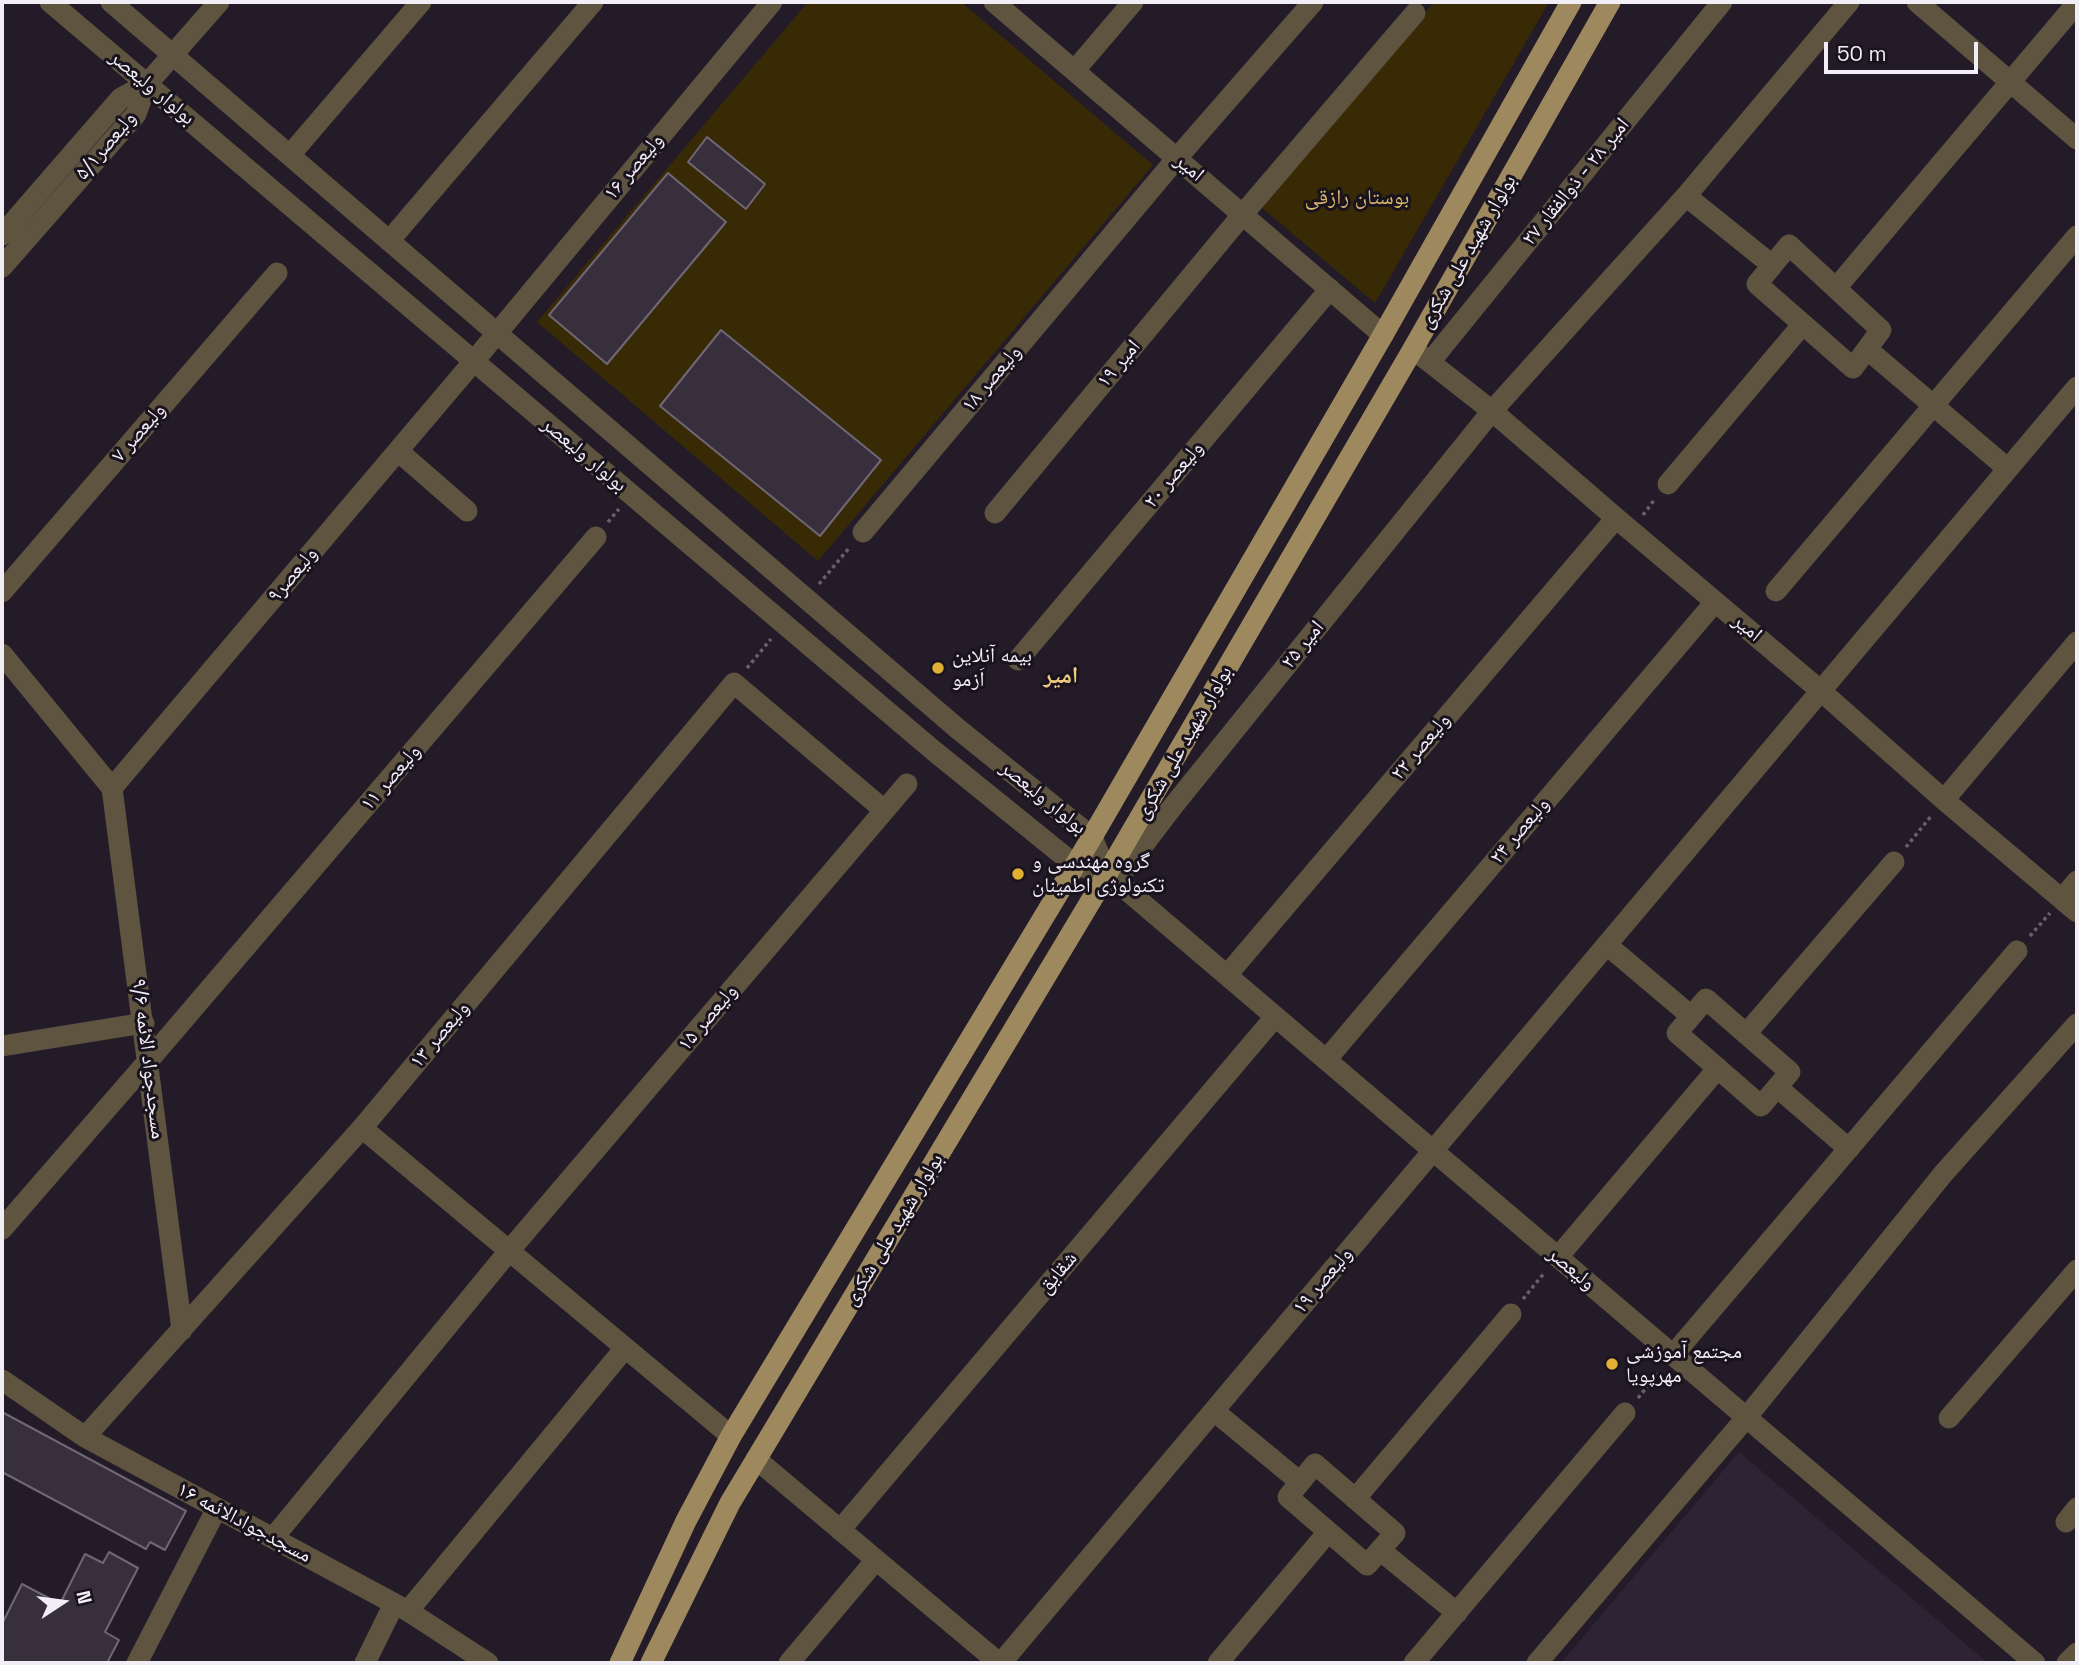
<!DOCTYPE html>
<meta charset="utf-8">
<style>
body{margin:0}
#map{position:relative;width:2079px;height:1665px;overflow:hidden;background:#231c28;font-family:"Space Grotesk",sans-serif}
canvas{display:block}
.frame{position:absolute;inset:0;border:4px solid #f2eef6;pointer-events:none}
.north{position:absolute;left:28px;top:1567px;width:70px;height:70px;-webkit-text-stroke:5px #19131e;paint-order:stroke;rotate:77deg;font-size:19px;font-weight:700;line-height:28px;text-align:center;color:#f2eef6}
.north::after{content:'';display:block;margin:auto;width:24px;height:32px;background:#f2eef6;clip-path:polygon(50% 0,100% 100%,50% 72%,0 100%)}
.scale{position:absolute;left:1824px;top:42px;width:154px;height:32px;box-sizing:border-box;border:4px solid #f2eef6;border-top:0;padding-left:9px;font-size:21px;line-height:24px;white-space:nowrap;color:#f2eef6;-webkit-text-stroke:5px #19131e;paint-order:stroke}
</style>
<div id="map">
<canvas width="2079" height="1665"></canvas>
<div class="frame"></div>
<div class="north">N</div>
<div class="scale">50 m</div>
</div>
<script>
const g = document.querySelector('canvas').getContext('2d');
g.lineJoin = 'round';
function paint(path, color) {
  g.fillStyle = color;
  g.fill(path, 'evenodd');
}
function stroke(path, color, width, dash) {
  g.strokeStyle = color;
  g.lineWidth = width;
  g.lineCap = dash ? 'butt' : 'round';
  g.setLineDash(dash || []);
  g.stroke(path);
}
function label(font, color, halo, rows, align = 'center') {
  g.font = font + ' "Space Grotesk","Noto Naskh Arabic",sans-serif';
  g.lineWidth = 6;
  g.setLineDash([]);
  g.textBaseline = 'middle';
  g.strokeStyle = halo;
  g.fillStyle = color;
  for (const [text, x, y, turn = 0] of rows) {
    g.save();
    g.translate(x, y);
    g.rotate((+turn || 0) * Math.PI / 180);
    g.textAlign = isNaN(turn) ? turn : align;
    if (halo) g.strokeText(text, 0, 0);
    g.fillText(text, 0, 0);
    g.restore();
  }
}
paint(new Path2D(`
 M1739,1452L1903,1591L1988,1663H1561Z`), '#2e2335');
paint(new Path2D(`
 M808,2H961L1153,165L818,561L537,322Z
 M1434,2H1549L1375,303L1261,207Z`), '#392a06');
const building = new Path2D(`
 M707,137L765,184L746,209L688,162Z
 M668,173L726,222L607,364L549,315Z
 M721,330L881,460L820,536L660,406Z
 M2,1412L186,1511L165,1550L150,1542L146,1549L2,1472Z
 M109,1552L138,1568L105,1632L119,1640L107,1663H2V1624L22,1584L60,1604L85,1554L103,1563Z`);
paint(building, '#372f3c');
stroke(building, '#6f6775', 2);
stroke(new Path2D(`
 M1643,515L1655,499
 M608,522L619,509
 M819,584L850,547
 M747,668L771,639
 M1906,847L1932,815
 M2030,936L2050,913
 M1523,1299L1545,1272
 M1638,1398L1660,1371`), '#67616c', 3.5, [3.5, 3.5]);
stroke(new Path2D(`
 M50,2L934,751L1075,865L1107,874L1116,881L2035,1663
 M111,2L958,729L1092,837L1107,874
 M994,2L1383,335
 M1917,2L2077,139
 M1075,70L1133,2
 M290,155L421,2
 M1686,196L1772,265
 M2,235L121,98L147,84L219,2
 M389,241L593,2
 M1789,245L1881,330L1853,368L1757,284Z
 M2,267L136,114L147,84
 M1836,288L2077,3
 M1413,349L1492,411L1616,518L1821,691L1944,800L2077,912
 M1867,349L2008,469
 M1430,362L1722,2
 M398,451L467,511
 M1668,484L1803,324
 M995,513L1243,214L1415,13
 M863,532L1177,158L1313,2
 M1776,591L2077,236
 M2,592L277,273
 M2,654L112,788
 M1018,660L1330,289
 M112,788L474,361L772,2
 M112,788L182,1330
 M1944,800L2077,642
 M1116,881L1174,805L1492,411L1686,196L1849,2
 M2062,899L2077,881
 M1607,945L1691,1016
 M1227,975L1616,518
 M1706,999L1790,1072L1761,1106L1677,1033Z
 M1746,1034L1894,862
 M2,1046L144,1023
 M1326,1060L1715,602
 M1777,1087L1849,1149
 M362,1128L731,1436
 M2,1229L149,1060L596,537
 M1558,1257L1718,1068
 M1673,1355L2017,951
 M2,1380L85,1437L408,1611L488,1663
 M1214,1411L1300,1482
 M1949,1418L2077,1270
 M85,1437L362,1128L734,683L884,810
 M756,1459L999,1663
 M1315,1464L1395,1533L1367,1565L1288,1497Z
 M1355,1499L1511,1314
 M2066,1522L2077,1508
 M840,1530L1275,1017
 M273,1538L509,1251L907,784
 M1380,1550L1457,1613
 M408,1611L625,1348
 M137,1663L217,1508
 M365,1663L394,1604
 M789,1663L876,1560
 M1001,1663L2077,387
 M1218,1663L1328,1532
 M1414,1663L1625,1413
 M1537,1663L1746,1418L1943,1174L2077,1024
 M2067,1663L2077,1653`), '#5e5440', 21);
stroke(new Path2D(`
 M620,1663L686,1521L731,1436L1092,837L1383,335L1571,2
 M651,1663L730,1503L1107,874L1413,349L1610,2`), '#9e895f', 21);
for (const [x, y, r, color] of [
 [938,668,7,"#e1af34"],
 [1018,874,7,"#e1af34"],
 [1612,1364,7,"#e1af34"]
]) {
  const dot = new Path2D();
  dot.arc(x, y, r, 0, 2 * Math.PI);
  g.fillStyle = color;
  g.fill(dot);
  stroke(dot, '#19131e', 2.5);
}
label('21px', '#f2eef6', '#19131e', [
 ["بولوار ولیعصر",152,88,40],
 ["ولیعصر۵/۱",106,146,-50],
 ["ولیعصر ۱۶",634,167,-50],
 ["امیر",1189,168,40],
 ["امیر ۲۸ - ذوالفقار ۲۷",1576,182,-51],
 ["بولوار شهید علی شکری",1468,252,-60],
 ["امیر ۱۹",1119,364,-50],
 ["ولیعصر ۱۸",992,379,-50],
 ["ولیعصر ۷",139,433,-49],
 ["بولوار ولیعصر",584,455,40],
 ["ولیعصر ۲۰",1174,475,-50],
 ["ولیعصر۹",293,575,-50],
 ["امیر",1747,628,40],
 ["امیر ۲۵",1303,645,-51],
 ["بولوار شهید علی شکری",1184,743,-60],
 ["ولیعصر ۲۲",1421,747,-50],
 ["ولیعصر ۱۱",391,778,-49],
 ["بولوار ولیعصر",1043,798,39],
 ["ولیعصر ۲۴",1520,831,-50],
 ["ولیعصر ۱۵",708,1018,-50],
 ["ولیعصر ۱۳",440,1035,-50],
 ["مسجدجواد الائمه ۹/۶",148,1059,83],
 ["بولوار شهید علی شکری",894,1230,-59],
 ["ولیعصر",1571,1269,40],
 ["شقایق",1058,1273,-50],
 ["ولیعصر ۱۹",1323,1281,-50],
 ["مسجدجوادالائمه ۱۶",244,1523,28]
]);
label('21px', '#deba6d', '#19131e', [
 ["بوستان رازقی",1357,198]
]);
label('21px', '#f2eef6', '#19131e', [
 ["بیمه آنلاین",952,656],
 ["اَزمو",952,680],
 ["گروه مهندسی و",1032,862],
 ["تکنولوژی اطمینان",1032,886],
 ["مجتمع آموزشی",1626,1352],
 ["مهرپویا",1626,1376]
], 'left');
label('bold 23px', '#ecca80', '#19131e', [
 ["امیر",1061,677]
]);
</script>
